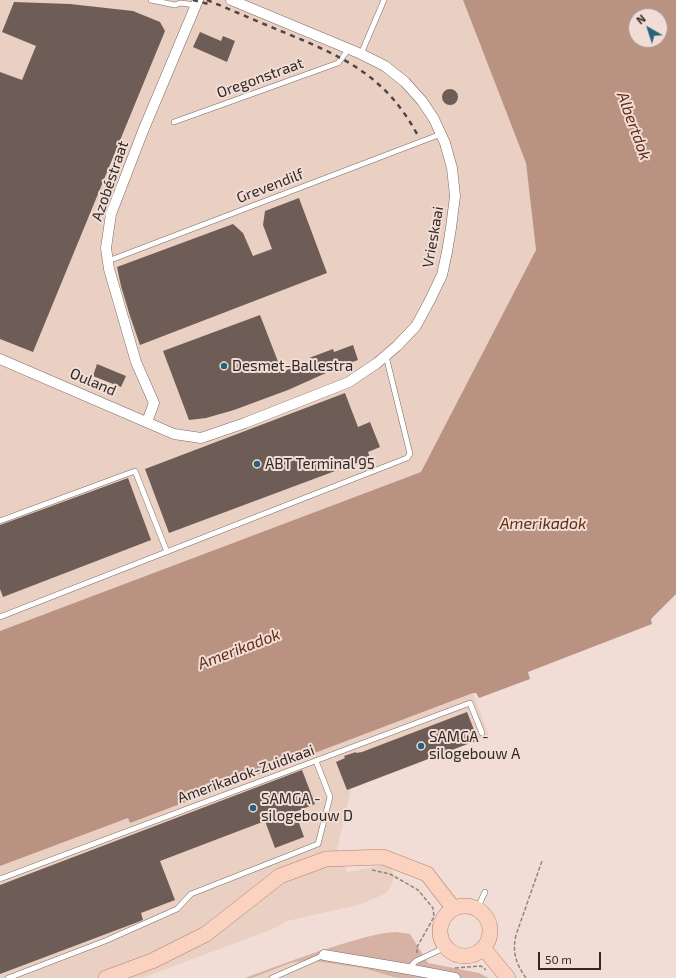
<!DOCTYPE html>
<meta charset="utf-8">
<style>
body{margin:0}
#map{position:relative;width:676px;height:978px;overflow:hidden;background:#f1ddd5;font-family:"Exo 2",sans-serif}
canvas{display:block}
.north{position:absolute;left:628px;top:8px;width:40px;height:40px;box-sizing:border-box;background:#f1ddd5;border:1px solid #a4958f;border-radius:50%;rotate:321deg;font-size:11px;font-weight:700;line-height:16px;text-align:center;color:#302926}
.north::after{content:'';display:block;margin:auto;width:14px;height:18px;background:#25647a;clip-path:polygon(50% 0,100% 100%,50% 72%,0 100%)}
.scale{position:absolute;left:538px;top:952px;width:63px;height:18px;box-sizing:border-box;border:2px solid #302926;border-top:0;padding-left:5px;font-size:12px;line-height:14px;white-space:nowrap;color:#302926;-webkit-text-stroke:3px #f1ddd5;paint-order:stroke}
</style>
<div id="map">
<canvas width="676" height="978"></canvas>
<div class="north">N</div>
<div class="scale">50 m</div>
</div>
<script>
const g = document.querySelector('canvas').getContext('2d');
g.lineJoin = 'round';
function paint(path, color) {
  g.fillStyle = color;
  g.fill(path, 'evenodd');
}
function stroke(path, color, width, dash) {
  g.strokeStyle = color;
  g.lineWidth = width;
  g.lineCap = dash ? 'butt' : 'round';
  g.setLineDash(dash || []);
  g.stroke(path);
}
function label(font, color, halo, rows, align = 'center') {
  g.font = font + ' "Exo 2",sans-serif';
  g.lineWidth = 4;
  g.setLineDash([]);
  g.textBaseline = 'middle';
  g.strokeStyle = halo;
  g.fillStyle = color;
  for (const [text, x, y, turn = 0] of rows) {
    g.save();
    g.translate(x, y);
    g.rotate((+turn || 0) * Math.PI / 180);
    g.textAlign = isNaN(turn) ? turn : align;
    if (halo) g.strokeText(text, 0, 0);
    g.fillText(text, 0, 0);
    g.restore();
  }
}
paint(new Path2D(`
 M0,0H463L526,163L536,250L421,472L0,631Z
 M473,693L489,736L351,789L337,849L347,872L390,864L394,876L392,883L388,891L382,895L358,905L287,921L275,928L142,978H0V866L128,818L130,823Z
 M328,960L428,978H252L300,961Z`), '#eacfc3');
paint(new Path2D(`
 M396,932L410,934L428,963L479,973L489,978H397L363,968L308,960L291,963L252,978H245C277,966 309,954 342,944C360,939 377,933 396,932Z`), '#d5b2a4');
paint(new Path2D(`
 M463,0H676V594L651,619L652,624L528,672L530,679L479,698L476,693H473L130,823L128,818L0,866V631L421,472L536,250L526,163ZM636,16H660V40H636Z`), '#b99282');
paint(new Path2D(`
 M14,2L70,4L133,11L160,22L165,31L33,352L0,339V72L22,80L36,46L2,32Z
 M200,32L221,41L223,36L235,41L227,62L193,47Z
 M442 97a8 8 0 1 1 16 0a8 8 0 1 1-16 0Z
 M299,198L327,273L140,345L130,316L121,286L117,267L233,224L243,233L253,256L272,249L263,225L265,211Z
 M260,315L282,372L310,361L309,358L333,349L334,352L353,345L358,360L325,372L326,373L288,390L234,410L206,418L189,420L163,351Z
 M97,364L126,376L121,387L93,376Z
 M345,393L358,427L370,422L380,447L368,452L370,458L169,533L145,469Z
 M128,478L151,540L3,597L0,589V525Z
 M467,712L478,740L347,790L336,762L345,758L344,756L356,752V753L362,752Z
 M302,770L315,804L295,812L304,837L275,848L265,821L160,861L175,900L141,913L143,920L138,922L0,974V885Z`), '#6e5d56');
const service = new Path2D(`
 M151,0L175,5L180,3L196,5
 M361,54L384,0
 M174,122L338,63L349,49
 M108,261L441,134
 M0,521L135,471L167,552
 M0,617L407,458L410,454L386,356
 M0,879L470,703L482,733
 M477,909L485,892
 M408,969L416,961L446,947
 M8,978L105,941L177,909L191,894L318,844L330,797L316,761
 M272,978L324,955`);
const minor = new Path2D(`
 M0,359L174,434L201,438L245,423L349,382L377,363L397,346L416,326L430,300L442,275L447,252L451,228L455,196L452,168L445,143L434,119L422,101L405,82L385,66L361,54L231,0
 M147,422L154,403L136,362L109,269L106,248L111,214L143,131L198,0
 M324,955L408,969L455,978`);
const primary = new Path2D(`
 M440 931a25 25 0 1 1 50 0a25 25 0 1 1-50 0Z
 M484,949L508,978
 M106,978L152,961L206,934L280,876L326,859L383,857L427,874L454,909`);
stroke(service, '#7c6b64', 6);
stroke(minor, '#7c6b64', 11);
stroke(primary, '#b3836e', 16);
stroke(new Path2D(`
 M372,870L390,874L418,890L433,908L434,917L417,947V953
 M455,968L481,966L486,970
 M526,978C516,964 512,952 516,935L542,861`), '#92857f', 1.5, [4, 2]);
stroke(service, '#fff', 5);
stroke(minor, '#fff', 10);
stroke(primary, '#fbd1bf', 15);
stroke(new Path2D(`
 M193,0L212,5
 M207,0C234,11 261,23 288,34C346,58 386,77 417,134`), '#4f4542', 2.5, [5, 5]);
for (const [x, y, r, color] of [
 [224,366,4,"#25647a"],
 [257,464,4,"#25647a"],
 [421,746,4,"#25647a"],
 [253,808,4,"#25647a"]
]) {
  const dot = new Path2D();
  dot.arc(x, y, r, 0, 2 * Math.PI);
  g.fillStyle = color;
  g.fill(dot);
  stroke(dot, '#f1ddd5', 1.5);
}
label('15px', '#302926', '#f1ddd5', [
 ["Oregonstraat",260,78,-20],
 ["Azobéstraat",110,181,-71],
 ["Grevendilf",270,186,-21],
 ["Vrieskaai",433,237,-80],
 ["Ouland",93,382,23],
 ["Amerikadok-Zuidkaai",246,774,-20]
]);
label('15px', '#302926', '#f1ddd5', [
 ["Desmet-Ballestra",232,366],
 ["ABT Terminal 95",265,464],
 ["SAMGA -",429,737],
 ["silogebouw A",429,754],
 ["SAMGA -",261,799],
 ["silogebouw D",261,816]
], 'left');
label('italic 16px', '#602c15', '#f1ddd5', [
 ["Albertdok",634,126,70],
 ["Amerikadok",543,524],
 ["Amerikadok",239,649,-21]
]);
</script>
